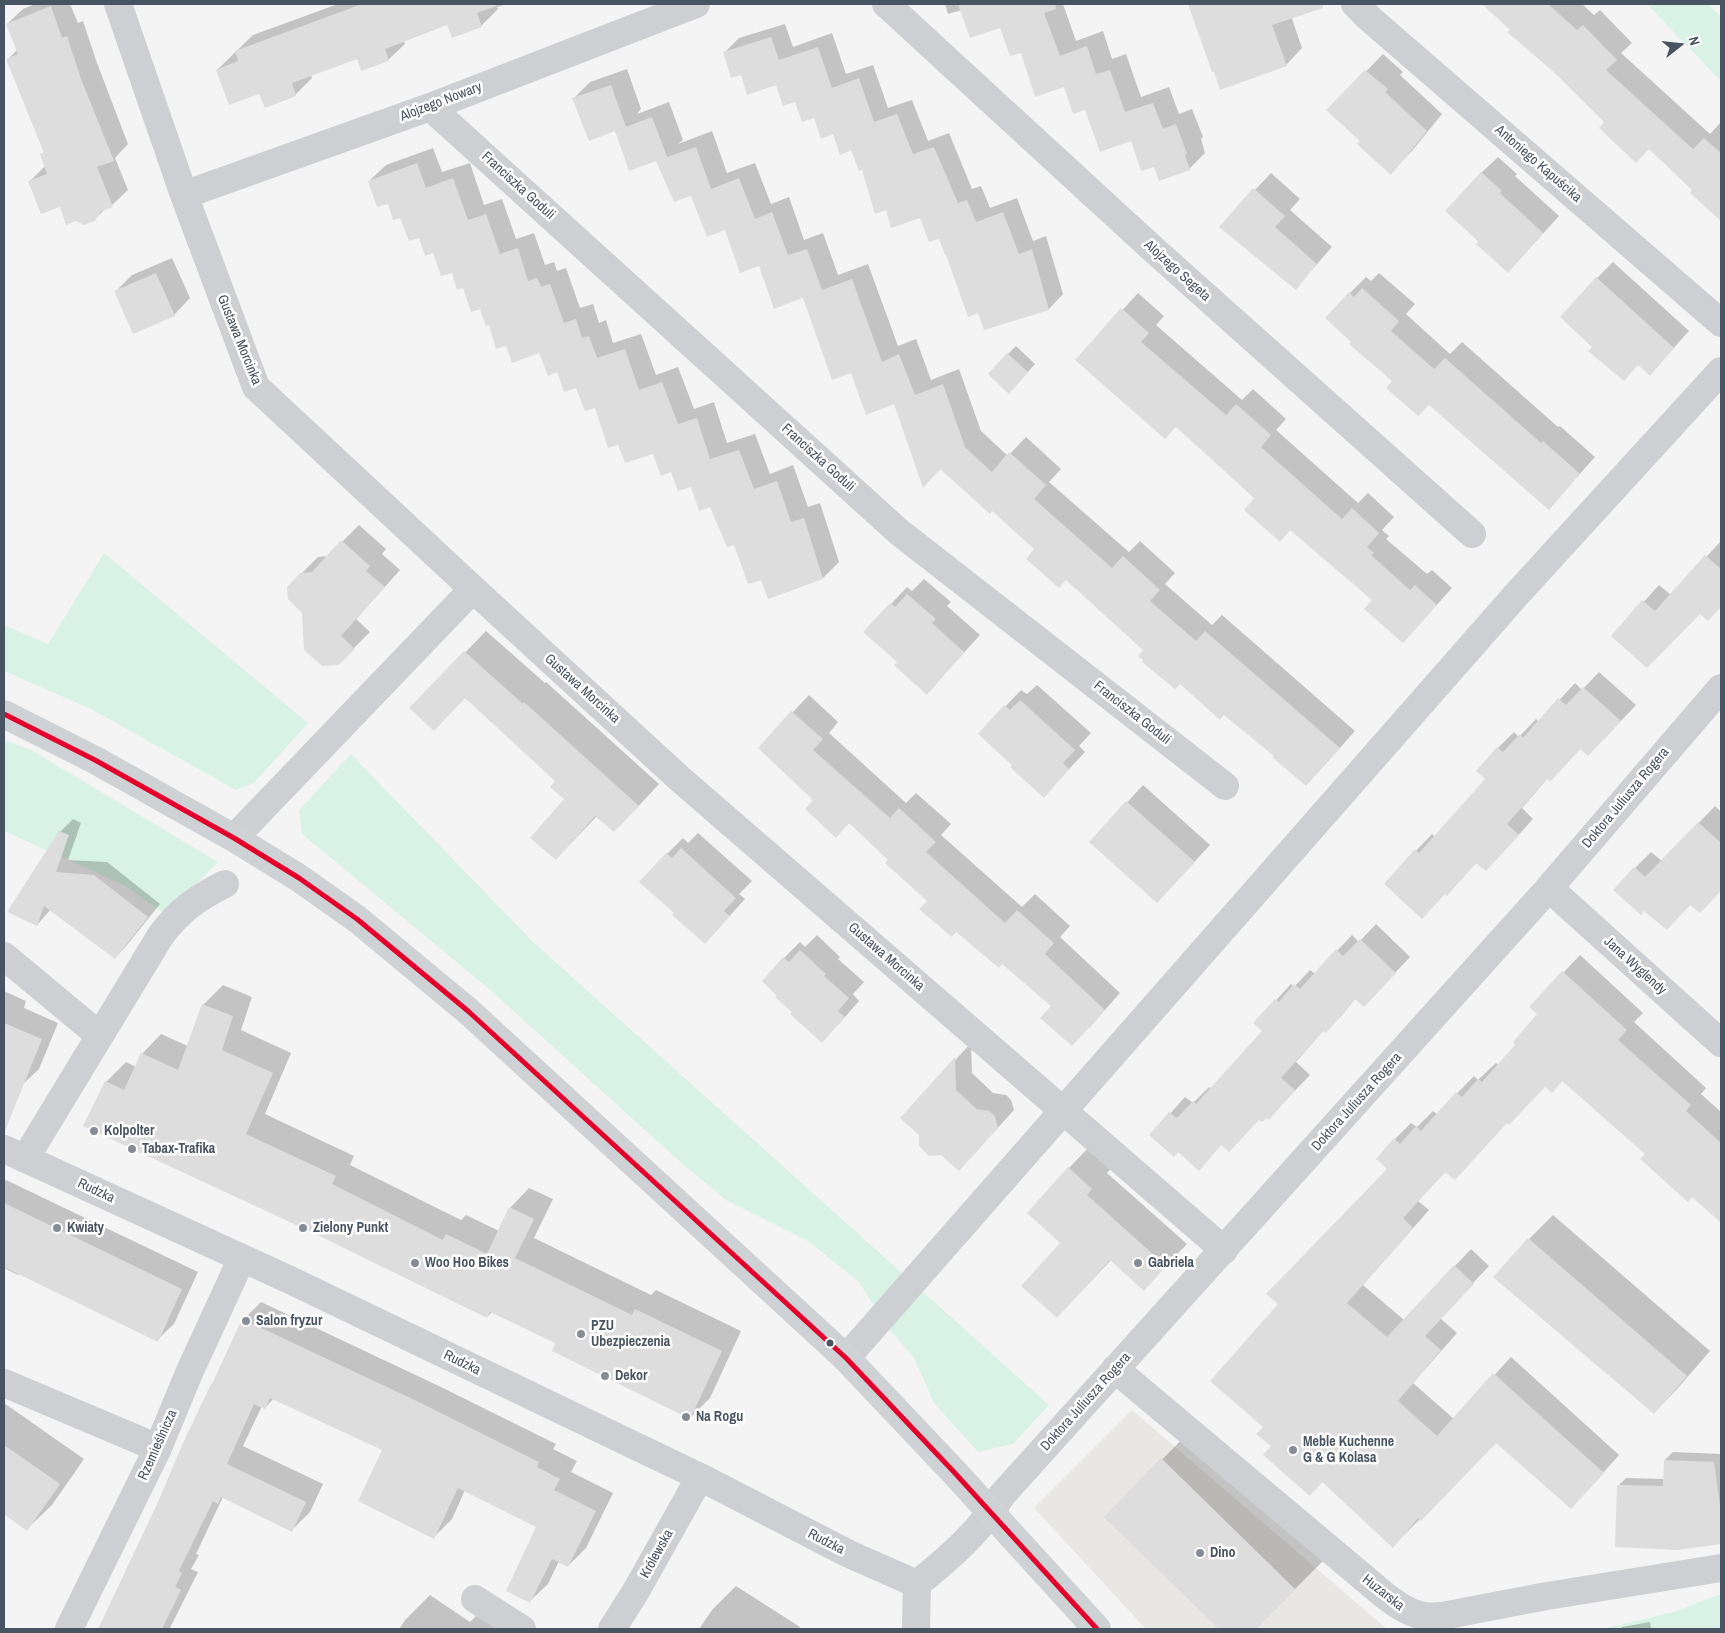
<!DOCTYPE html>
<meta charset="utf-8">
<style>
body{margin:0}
#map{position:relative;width:1725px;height:1633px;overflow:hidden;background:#f4f4f4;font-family:"Archivo Narrow",sans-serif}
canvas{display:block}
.frame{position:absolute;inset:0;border:5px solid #495462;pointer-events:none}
.north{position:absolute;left:1655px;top:20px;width:50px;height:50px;-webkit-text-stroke:4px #fff;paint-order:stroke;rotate:74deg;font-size:14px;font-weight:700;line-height:20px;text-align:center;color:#495462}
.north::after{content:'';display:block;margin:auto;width:18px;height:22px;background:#495462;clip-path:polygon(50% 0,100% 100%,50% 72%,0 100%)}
</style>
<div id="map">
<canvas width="1725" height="1633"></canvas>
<div class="frame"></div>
<div class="north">N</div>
</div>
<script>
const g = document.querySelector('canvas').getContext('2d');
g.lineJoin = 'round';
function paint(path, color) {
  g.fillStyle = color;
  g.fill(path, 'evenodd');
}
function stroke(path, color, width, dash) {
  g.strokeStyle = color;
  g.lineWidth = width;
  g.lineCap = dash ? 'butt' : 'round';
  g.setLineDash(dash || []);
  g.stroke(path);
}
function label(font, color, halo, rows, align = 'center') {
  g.font = font + ' "Archivo Narrow",sans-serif';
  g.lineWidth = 5;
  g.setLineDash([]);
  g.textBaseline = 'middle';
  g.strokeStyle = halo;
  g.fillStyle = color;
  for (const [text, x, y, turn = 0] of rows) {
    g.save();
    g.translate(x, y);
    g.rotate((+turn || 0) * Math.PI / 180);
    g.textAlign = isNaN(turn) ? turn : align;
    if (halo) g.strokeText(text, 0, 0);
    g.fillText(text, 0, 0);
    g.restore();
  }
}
paint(new Path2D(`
 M1132,1410L1387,1629H1146L1034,1508Z`), '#e8e7e3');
paint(new Path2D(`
 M1647,4H1708L1721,17V81Z
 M104,553L308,723L254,783L236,790L91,709L4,671V625L48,644Z
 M4,740L31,750L218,862L166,915L124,885L4,831Z
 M351,754L532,941L1049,1405L1013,1444L978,1452L934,1403L914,1358L886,1325L859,1282L808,1241L726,1200L677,1159L488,988L302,834L299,810Z
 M1721,1594V1629H1602L1674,1612Z`), '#d8f3e5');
paint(new Path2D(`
 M35,4H70L78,23L83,21L97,63L128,144L115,158L128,190L112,205L106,208L94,220L60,206L30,181L45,166L41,155L45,151L7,60L17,50L7,24L23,9Z
 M338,4H507L497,7L498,9L481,26L447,23L403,40L405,44L388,60L357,58L311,75L312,78L295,95L260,92L217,70L253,35Z
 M945,4H1063L1076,41L1103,31L1112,59L1126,54L1141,97L1169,87L1179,114L1192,109L1203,137L1201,139L1205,153L1189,169L1155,165L1132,139L1086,108L1065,85L1021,51L1001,26L962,10L948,14Z
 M1190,4H1287L1302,48L1286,65L1213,71Z
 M1508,4H1582L1594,15L1600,10L1632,43L1621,53L1710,134L1721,122V220L1692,193L1694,190L1650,148L1605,122L1497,16Z
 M785,24L793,47L832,33L846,74L873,65L888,108L912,100L928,141L949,133L972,189L981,186L990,208L1017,198L1033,241L1046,236L1063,294L1049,309L985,329L979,312L939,237L921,216L886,209L852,149L777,83L742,73L724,53L739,38Z
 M1383,54L1403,72L1400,75L1442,114L1412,151L1395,168L1328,110Z
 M627,69L641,109L637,114L669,102L683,140L678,144L712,131L727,173L755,163L771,204L789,197L804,240L823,233L838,275L868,264L898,346L916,339L931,380L959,369L981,431L1008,456L1026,437L1061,469L1049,482L1129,552L1140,541L1175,573L1165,584L1212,625L1222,615L1355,731L1322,768L1275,756L1145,650L992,510L941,468L924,486L895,402L804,298L808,295L760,264L693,197L697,193L658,162L662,158L616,132L574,98L590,82Z
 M433,148L442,172L470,163L484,205L502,199L516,239L534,233L545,265L554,262L557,271L566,268L580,308L593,304L599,323L606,320L613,343L641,334L656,375L678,367L694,409L714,402L727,443L755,434L770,474L793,465L808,507L820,503L839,562L823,578H761L735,543L710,506L692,486L672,471L654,452L619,444L596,406L540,352L507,344L490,324L481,307L452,271L369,181L386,165Z
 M1498,157L1517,174L1515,176L1559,216L1508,272L1480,241L1481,173Z
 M1271,173L1300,199L1290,210L1332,247L1296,288L1221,226Z
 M172,258L190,298L174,315L116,291L132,275Z
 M1613,262L1689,331L1650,374L1638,364L1594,347L1597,278Z
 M1379,273L1415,304L1406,314L1450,354L1462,342L1558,427L1560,426L1595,457L1549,508L1430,403L1394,381L1353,342L1350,293L1366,277L1371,281Z
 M1138,293L1164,316L1156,325L1242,400L1253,389L1286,419L1276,430L1358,503L1368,493L1394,517L1382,530L1389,536L1386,539L1427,574L1432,570L1452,588L1403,642L1374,600L1291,529L1280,540L1256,498L1176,426L1077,360Z
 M1016,346L1035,364L1017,384L1008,354Z
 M359,525L386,549L382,554L400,570L356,619L370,632L339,663L301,574L318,557L328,556Z
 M1721,541V606L1708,620L1700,612L1613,636L1659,585L1671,595Z
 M924,579L951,602L947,606L980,635L927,693L899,662L865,632L907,587L912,591Z
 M486,631L545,683L546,682L659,784L635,810L597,816L556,859L566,799L557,781L466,697L434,729L411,708Z
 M1599,672L1636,705L1604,739L1581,748L1551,780L1548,778L1522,808L1533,819L1501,854L1477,862L1447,894L1385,883L1432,834L1435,837L1486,779L1498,748L1514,732L1519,737L1536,719L1539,722L1575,683L1582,690Z
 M1037,685L1091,733L1079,746L1085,752L1044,796L1014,765L979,734L1021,690L1027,694Z
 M809,695L838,722L829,733L906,803L916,793L951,824L941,835L1022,907L1035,894L1070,926L1060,937L1120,993L1089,1028L1053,1006L929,901L890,859L850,822L836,836L815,800L759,748Z
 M1143,785L1210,845L1173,885L1091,842Z
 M1715,806L1721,812V890L1700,912L1691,904L1683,912L1635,868L1651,852L1662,861Z
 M73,819L81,823L68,860L107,862L160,904L127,945L115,958L51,909L37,925L60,832Z
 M698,833L752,881L739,894L745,899L705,943L676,913L667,854L683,838L688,843Z
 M1376,924L1410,957L1379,990L1356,998L1341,1016L1326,1031L1324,1030L1296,1062L1310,1075L1269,1118L1267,1116L1260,1118L1222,1144L1199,1169L1178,1151L1151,1135L1185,1097L1193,1103L1209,1087L1211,1089L1264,1031L1255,1023L1291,984L1294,987L1310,970L1315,974L1352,935L1359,942Z
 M817,935L840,957L838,959L864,982L853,994L859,1001L838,1025L793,1012L784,958L800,942L805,947Z
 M1580,955L1643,1013L1634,1022L1706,1088L1701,1094L1721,1112V1221L1563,1080L1552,1091L1545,1086L1507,1122L1446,1171L1418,1201L1429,1210L1363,1285L1404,1320L1471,1249L1489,1266L1440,1318L1457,1333L1413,1383L1454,1419L1511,1357L1619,1455L1587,1491L1497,1442L1393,1546L1323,1481L1310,1494L1273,1446L1264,1427L1279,1304L1389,1169L1395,1139L1411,1123L1417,1127L1433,1111L1437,1114L1474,1076L1478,1080L1496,1063L1498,1065L1516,1045L1538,1014L1531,1007Z
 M223,985L252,997L241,1030L291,1053L265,1114L354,1156L350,1165L461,1220L466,1215L499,1231L510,1208L529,1188L553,1199L534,1238L651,1295L656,1290L741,1331L710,1398L690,1418L557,1343L492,1312L487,1317L106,1082L126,1062L136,1067L142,1054L161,1034L188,1046L203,1005Z
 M4,991L26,1001L24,1008L58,1023L39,1069L22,1085L4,1077Z
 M971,1043L972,1073L993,1093L1006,1095L1011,1100L1014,1110L975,1153L942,1154L902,1118Z
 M1090,1146L1113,1166L1107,1173L1187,1244L1144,1289L1111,1260L1057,1317L1062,1243L1069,1168Z
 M4,1179L198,1272L174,1324L157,1340L20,1273L18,1275L4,1268Z
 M1553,1215L1710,1351L1678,1388L1654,1413L1529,1239Z
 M261,1302L441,1387L556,1444L553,1449L577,1461L571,1472L613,1493L586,1548L568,1566L559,1561L548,1584L530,1601L538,1526L465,1490L452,1519L434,1537L384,1449L274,1398L265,1408L262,1406L243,1446L323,1484L310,1512L292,1530L223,1497L196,1554L199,1555L191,1569L198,1572L170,1628L173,1629H100L243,1320Z
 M4,1403L84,1459L52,1505L27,1529L4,1513Z
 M1194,1427L1327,1557L1255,1629H1221L1106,1517Z
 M1673,1452L1721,1454V1543L1678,1549L1618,1486L1626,1478L1665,1479V1460Z
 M736,1586L800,1627L798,1629H699L712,1610Z
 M430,1595L470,1622L483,1609L498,1629H399L406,1619Z
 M1650,1622L1651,1629H1620L1622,1627Z`), '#0003');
paint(new Path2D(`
 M362,4H496V6L477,13L482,27L452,38L447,25L385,49L389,61L361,71L357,59L292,83L296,96L265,108L259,94L229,105L216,70L238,61L235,51Z
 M958,4H1055L1056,9L1044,13L1060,56L1087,46L1096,74L1110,70L1125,112L1153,103L1163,129L1176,124L1187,154L1185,155L1190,170L1159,181L1154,167L1141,171L1131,141L1100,152L1085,110L1073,114L1064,87L1035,97L1021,53L1010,56L1000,28L970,38Z
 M1188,4H1322L1323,8L1272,25L1287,66L1220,90L1214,72H1212Z
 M1482,4H1548L1577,30L1583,25L1617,60L1606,70L1693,149L1704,138L1721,153V221L1690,193L1692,190L1649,149L1636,163L1599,128L1604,122L1555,73L1507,32L1510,30Z
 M51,6L62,38L67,36L81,79L114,161L97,167L113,207L101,211L95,221L84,225L76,221L66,225L60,207L41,214L28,181L47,174L40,154L44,153L6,59L18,54L6,24Z
 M771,37L779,60L818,47L832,88L859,78L874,122L897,114L913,154L934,147L958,203L967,200L976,222L1003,212L1019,254L1032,249L1049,310L984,330L978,313L968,317L946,255H945L939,239L929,242L920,218L891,228L886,210L875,214L862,170L859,171L851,150L840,155L833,134L821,139L814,118L802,122L795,102L783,106L776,85L747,95L741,75L731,78L723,52Z
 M1365,70L1388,89L1385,92L1427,131L1391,175L1357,144L1360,141L1326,110Z
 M611,85L626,127L589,141L572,98Z
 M652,117L667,157L629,171L615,131Z
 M696,147L711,189L739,178L755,219L772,212L788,255L807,249L822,290L852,279L882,362L899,354L915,395L943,384L965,447L992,472L1009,452L1046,485L1034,499L1112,568L1123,556L1160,590L1150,601L1196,641L1205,631L1340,748L1306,786L1272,757L1274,756L1224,715L1220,720L1180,684L1175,689L1142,662L1143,660L1138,656L1143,650L1066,580L1059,588L1026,559L1034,549L992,511L990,514L940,469L923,488L894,404L866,415L851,373L832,380L803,298L812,294L774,309L759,266L740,273L725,230L707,237L691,196L704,191L674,202L656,161Z
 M417,163L426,188L453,178L468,220L486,214L500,254L518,248L528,281L537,278L541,287L550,284L564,323L576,319L582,338L589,336L597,358L625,349L639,390L662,382L678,424L697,418L710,459L739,450L754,489L777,481L791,522L804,518L823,579L768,599L761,580L748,584L734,545L727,547L710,507L699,511L691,487L678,491L671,472L661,476L653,454L625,463L618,445L608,448L595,408L585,411L576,388L564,392L557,372L548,376L539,353L512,363L506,346L496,349L489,325L486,326L480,309L471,312L463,288L457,290L452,273L441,276L433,253L425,256L419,238L409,241L400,218L393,220L388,204L377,207L368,181Z
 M1481,172L1502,191L1500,193L1543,233L1508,273L1476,244L1478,241L1445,211Z
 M1253,188L1285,216L1275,227L1317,264L1296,290L1219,227Z
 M156,273L175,316L133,334L114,291Z
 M1596,277L1674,348L1650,376L1638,365L1624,381L1588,351L1592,347L1560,317Z
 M1362,288L1399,321L1391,331L1434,369L1445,358L1541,443L1543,441L1580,474L1549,510L1429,405L1418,416L1386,388L1392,381L1349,344L1351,342L1325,318L1349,292L1354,297Z
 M1121,308L1149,333L1141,342L1226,415L1236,404L1271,435L1261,447L1342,519L1352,508L1379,533L1367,547L1374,553L1371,555L1410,590L1415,585L1437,605L1403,643L1364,609L1372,600L1290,530L1280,542L1244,510L1254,498L1176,427L1165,439L1075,360Z
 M1007,353L1028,372L1009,394L988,374Z
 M341,540L370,566L366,571L385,587L341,636L355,649L339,665L322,666L304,650L302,613L288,599L287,587L300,573L312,572Z
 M1705,555L1721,569V607L1708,621L1700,614L1647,668L1611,636L1642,600L1655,611Z
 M907,594L936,619L932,623L964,652L927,695L894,665L897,662L863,632L890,603L895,607Z
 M464,651L523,704L524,702L639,806L614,832L595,816L556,860L530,838L564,799L550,787L555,781L465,698L434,731L409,708Z
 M1583,687L1621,721L1588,756L1580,749L1551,781L1547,779L1507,824L1519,835L1486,871L1476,863L1447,896L1445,894L1422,919L1384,884L1415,849L1419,853L1485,779L1476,771L1497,747L1503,752L1520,734L1523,738L1558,698L1566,705Z
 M1020,700L1075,750L1063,763L1069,769L1044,798L1010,767L1012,765L978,734L1004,705L1010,710Z
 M791,711L823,739L813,750L890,818L899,808L936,842L926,852L1005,923L1017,910L1054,943L1045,954L1105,1010L1072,1046L1040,1018L1051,1006L1002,964L999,968L956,932L952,937L919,909L927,901L885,863L888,860L849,823L836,838L805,809L813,800L758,748Z
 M1126,801L1195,862L1157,903L1089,842Z
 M1698,822L1721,843V891L1700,913L1690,905L1667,930L1644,911L1641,915L1613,890L1634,867L1645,877Z
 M59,831L69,835L56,872L94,875L148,917L115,959L44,906L37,926L7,912Z
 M681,848L736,898L724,911L730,916L705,944L672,915L674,913L639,882L666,853L672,858Z
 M1360,939L1396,973L1364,1007L1355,999L1326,1033L1323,1031L1281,1078L1295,1090L1269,1120L1267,1118L1262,1122L1259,1120L1229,1152L1221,1145L1199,1171L1178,1152L1174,1157L1149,1135L1169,1112L1177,1118L1193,1101L1196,1104L1262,1031L1253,1023L1275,999L1279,1002L1294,984L1300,989L1336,949L1343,956Z
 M800,950L826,974L824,976L849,998L838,1011L845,1017L822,1043L790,1014L792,1012L775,997L777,996L762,981L783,957L789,962Z
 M1562,971L1627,1030L1618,1040L1691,1105L1686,1111L1721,1143V1223L1692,1197L1688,1202L1640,1159L1645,1154L1562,1081L1552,1093L1545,1087L1509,1125L1507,1123L1455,1180L1445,1172L1403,1218L1413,1228L1347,1303L1387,1337L1454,1265L1474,1284L1425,1336L1441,1350L1398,1401L1437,1436L1493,1373L1604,1473L1571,1509L1496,1443L1421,1521L1418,1518L1393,1548L1322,1482L1310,1496L1263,1455L1271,1446L1256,1434L1263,1427L1210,1381L1278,1304L1266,1294L1387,1169L1376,1159L1394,1138L1400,1144L1416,1126L1421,1131L1456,1092L1462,1097L1478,1079L1482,1082L1515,1045L1513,1042L1537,1014L1529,1007Z
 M202,1004L233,1016L222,1050L273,1073L246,1134L336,1176L332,1184L443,1240L446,1234L487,1254L509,1207L534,1219L515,1258L632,1315L635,1309L722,1351L690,1419L552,1351L555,1343L490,1312L487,1318L307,1230L83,1126L105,1081L124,1090L141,1053L178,1070Z
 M4,1023L42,1039L5,1131H4Z
 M955,1057L956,1090L977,1109L989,1111L995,1116L998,1128L959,1171L941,1155L929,1156L919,1146V1135L900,1118Z
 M1068,1167L1092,1189L1087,1195L1166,1266L1144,1291L1110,1260L1057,1318L1021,1286L1060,1243L1027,1213Z
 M4,1203L182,1289L158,1342L4,1267Z
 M1528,1238L1687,1376L1654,1414L1493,1277Z
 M242,1319L423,1404L539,1462L537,1467L560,1479L554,1490L596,1511L568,1567L552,1559L530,1603L506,1591L536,1527L458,1488L434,1539L358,1501L382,1450L270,1398L265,1409L254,1404L227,1464L306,1502L292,1532L221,1497L218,1504L213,1501L179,1571L182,1573L175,1587L181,1590L162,1629H98L158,1502L183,1443L211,1384H212Z
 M4,1445L60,1484L27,1531L4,1514Z
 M1161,1458L1295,1589L1256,1629H1219L1104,1517Z
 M1664,1460L1714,1462L1721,1513V1544L1678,1550L1615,1547L1617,1485L1663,1486Z`), '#ddddde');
stroke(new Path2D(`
 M118,4L184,195L256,387L473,589L680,779L1224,1250
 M886,4L1154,250L1472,534
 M1355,4L1369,18L1721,323
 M430,107L899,532L1225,786
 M184,195L430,107L696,4
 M234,838L473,589
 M1549,888L1721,1043
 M4,956L99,1035
 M4,1149L290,1280L700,1477L849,1554L917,1584C949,1558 981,1531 1002,1495L1549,888L1721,688
 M25,1159L161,935C180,910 197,898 225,884
 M846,1358L1517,594L1721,371
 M1115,1369L1383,1594C1402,1609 1417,1619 1442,1616L1547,1596L1721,1568
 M4,1383L158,1448
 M475,1599L522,1629
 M69,1629L158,1448L189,1373L242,1258
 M612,1629L636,1591L700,1477
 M916,1629L917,1584`), '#cdcfd3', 28);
stroke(new Path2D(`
 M4,714L95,760L234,838L299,878L357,919L468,1011L846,1358L953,1471L1097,1629`), '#cfd2d5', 28);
stroke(new Path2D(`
 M4,714L95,760L234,838L299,878L357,919L468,1011L846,1358L953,1471L1097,1629`), '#e4002b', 5);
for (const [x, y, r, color] of [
 [94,1131,5,"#858c95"],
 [132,1149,5,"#858c95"],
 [57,1228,5,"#858c95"],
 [303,1228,5,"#858c95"],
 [415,1263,5,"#858c95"],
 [1138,1263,5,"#858c95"],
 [246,1321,5,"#858c95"],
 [581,1334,5,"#858c95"],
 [830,1343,4.5,"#495462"],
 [605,1376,5,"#858c95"],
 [686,1417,5,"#858c95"],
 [1293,1450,5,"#858c95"],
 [1200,1553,5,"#858c95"]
]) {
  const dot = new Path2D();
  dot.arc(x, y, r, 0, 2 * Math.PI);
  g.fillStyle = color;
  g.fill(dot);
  stroke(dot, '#fff', 2);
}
label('14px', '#495462', '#fff', [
 ["Alojzego Nowary",441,102,-21],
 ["Antoniego Kapuścika",1538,164,41],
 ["Franciszka Goduli",518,186,42],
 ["Alojzego Segeta",1177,271,42],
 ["Gustawa Morcinka",239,340,68],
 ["Franciszka Goduli",818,458,42],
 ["Gustawa Morcinka",582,689,42],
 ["Franciszka Goduli",1132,713,38],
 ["Doktora Juliusza Rogera",1626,798,-50],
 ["Gustawa Morcinka",886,957,41],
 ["Jana Wyglendy",1635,966,42],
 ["Doktora Juliusza Rogera",1357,1102,-48],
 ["Rudzka",96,1191,25],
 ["Rudzka",462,1363,26],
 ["Doktora Juliusza Rogera",1086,1402,-48],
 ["Rzemieślnicza",158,1445,-66],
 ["Rudzka",826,1542,27],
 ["Królewska",657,1554,-61],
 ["Huzarska",1383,1593,38]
]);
label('bold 14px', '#495462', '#fff', [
 ["Kolpolter",104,1131],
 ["Tabax-Trafika",142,1149],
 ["Kwiaty",67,1228],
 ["Zielony Punkt",313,1228],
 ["Woo Hoo Bikes",425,1263],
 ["Gabriela",1148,1263],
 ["Salon fryzur",256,1321],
 ["PZU",591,1326],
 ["Ubezpieczenia",591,1342],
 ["Dekor",615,1376],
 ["Na Rogu",696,1417],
 ["Meble Kuchenne",1303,1442],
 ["G & G Kolasa",1303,1458],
 ["Dino",1210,1553]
], 'left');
</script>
